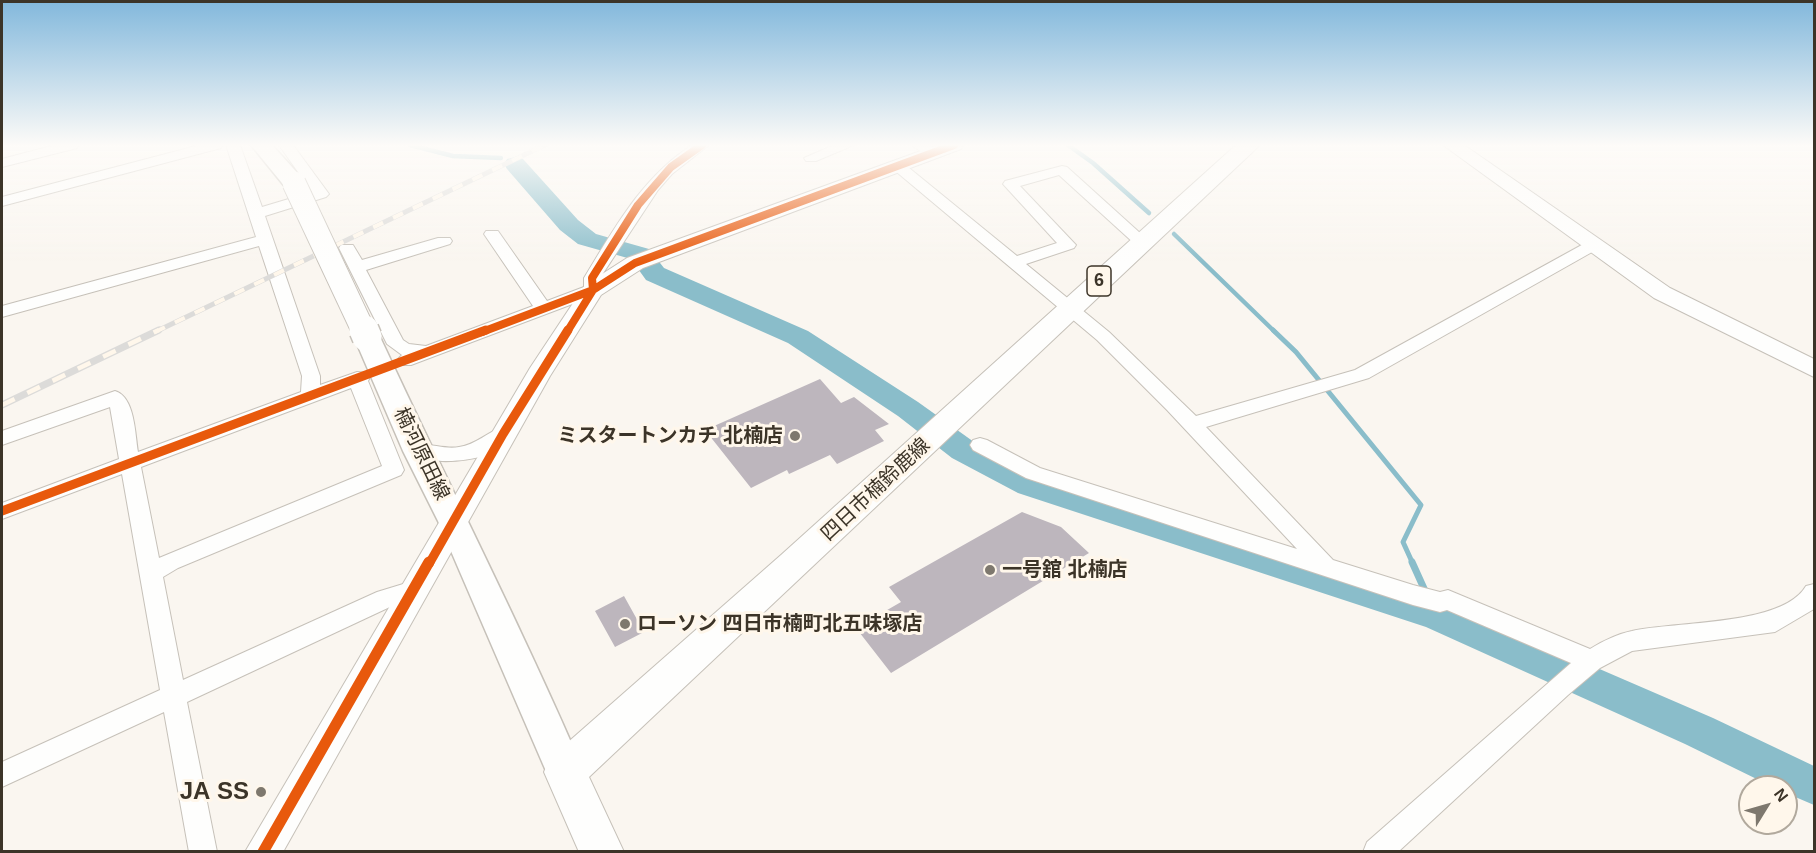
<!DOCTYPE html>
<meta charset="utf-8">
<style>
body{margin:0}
#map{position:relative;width:1816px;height:853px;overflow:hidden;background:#faf6f0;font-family:Helvetica,sans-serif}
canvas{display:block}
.frame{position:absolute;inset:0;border:3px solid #3c3428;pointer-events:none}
.north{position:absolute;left:1738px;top:775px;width:60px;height:60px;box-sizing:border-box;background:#fff7eb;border:2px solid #b1a99d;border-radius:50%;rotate:53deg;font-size:16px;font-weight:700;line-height:24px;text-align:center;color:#3c3428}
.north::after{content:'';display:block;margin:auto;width:21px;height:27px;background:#7e786e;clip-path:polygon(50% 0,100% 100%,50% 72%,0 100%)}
</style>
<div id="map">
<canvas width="1816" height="853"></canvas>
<div class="frame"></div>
<div class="north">N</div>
</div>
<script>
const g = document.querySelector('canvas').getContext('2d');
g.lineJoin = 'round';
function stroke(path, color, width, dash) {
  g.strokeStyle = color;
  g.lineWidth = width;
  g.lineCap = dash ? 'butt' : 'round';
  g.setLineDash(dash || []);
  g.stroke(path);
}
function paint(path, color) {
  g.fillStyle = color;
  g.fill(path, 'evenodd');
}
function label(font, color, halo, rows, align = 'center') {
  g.font = font + ' Helvetica,"Noto Sans JP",sans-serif';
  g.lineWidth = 6;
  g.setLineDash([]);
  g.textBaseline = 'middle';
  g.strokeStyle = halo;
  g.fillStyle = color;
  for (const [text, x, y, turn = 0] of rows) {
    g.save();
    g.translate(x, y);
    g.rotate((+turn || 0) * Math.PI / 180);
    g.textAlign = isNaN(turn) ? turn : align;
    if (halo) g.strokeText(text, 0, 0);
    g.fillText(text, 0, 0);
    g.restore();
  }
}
stroke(new Path2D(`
 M410,145L453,156L501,158
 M1068,145L1093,163L1149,213
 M1174,234L1275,332`), '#8abdca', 4.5);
stroke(new Path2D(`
 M1273,330L1296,352L1421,505L1403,542L1413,564`), '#8abdca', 5);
stroke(new Path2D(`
 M1412,562L1426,593
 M1431,604L1436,615`), '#8abdca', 7);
paint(new Path2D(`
 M515,157L523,159L578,220L596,234L649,249L664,268L808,331L918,402L974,442L1040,475L1449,604L1713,718L1814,766V805L1786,793V787H1773L1685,744L1426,627L1018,493L952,458L898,416L788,343L646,280L631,259L578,244L560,230L507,169L504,164L507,159Z`), '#8abdca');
paint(new Path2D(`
 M820,379L841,403L854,397L889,424L875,430L884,441L837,464L830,455L789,474L787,470L751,488L705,430Z
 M1022,512L1061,527L1089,553L891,673L856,628L901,602L889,587Z
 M624,596L644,632L615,647L595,611Z`), '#bdb6bd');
const minor = new Path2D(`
 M55,145H79L77,148L2,167V159Z
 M200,145H223L221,148L2,206V197Z
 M226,145H240L262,207L312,192L279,145H293L329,194L326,197L265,216L320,376V385L357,372L368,373L370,377L368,381L404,470L401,475L178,568L163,577L183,680L377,592L413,581L421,583L424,590L421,597L392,606L187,702L217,852H189L164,712L2,787V762L160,690L122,474L2,519V503L119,459L110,407L2,445V431L115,391C135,397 135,434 138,452L301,392L302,376L259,246L2,317V306L256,237ZM351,388L382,466L159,558L141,467Z
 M692,145H709L672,174L658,190L600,278L601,290L599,294L411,365H399L396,361L402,355L387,344L339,248L341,245H353L362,260L438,238H450L452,241L450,244L366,270L403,340L409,344L426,346L533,306L484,234L486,231H498L547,301L584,287V278C614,229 642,177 692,145Z
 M834,145H854L816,161H806L804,158Z
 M911,145H929L940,153L938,156H928Z
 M898,162L903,163L1017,256L1057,243L1003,184L1005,181L1062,166L1067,167L1150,242L1148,245H1136L1059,175L1020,186L1076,245L1074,248L1026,264L1109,332L1196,416L1355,370L1589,241H1601L1603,244L1601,247L1369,378L1206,427L1333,560L1413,585L1440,592L1448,590L1590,649C1603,641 1617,634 1632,631C1676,621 1783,626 1806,586L1814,584V609L1775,632L1632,651L1600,668L1568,695L1398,852H1363L1367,842L1571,663L1447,610L1440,612L1413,605L1026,478L973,450L970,445L973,440L980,438L987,440L1040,468L1297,549L1167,410L1097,340L893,169L891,166L893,163Z
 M503,427L510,429L513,434C495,464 440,465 411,456L408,451L411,446C426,441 443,450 459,447C476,445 487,432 503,427Z`);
const tertiary = new Path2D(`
 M937,145H963L961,149L643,268L601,295L550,376L283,852H245L530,368L585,285L627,258Z
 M1443,145H1464L1670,288L1814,359V377L1654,298Z`);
const secondary = new Path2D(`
 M251,145H272L302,178L305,183L302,188H286Z
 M367,328L376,331L380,337C447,482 521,625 584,772L578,785L565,790L552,785L438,521L403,451L354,337L358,331Z`);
const primary = new Path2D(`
 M1236,145H1260L589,777L624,852H579L544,772L550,758L781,555Z`);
stroke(minor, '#c6c1b9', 2);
stroke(tertiary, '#c6c1b9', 2);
stroke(secondary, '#c6c1b9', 3);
stroke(primary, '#c6c1b9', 2);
paint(minor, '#fefefd');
paint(tertiary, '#fefefd');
paint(secondary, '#fefefd');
paint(primary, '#fefefd');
const railFar1 = new Path2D(`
 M155,332L545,145`);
const rail = new Path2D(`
 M2,405L159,330`);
stroke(railFar1, '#dcdbd9', 5);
stroke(rail, '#dcdbd9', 7);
stroke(railFar1, '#fff7eb', 4, [11]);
stroke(rail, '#fff7eb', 4.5, [14]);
const secondaryBridgeFar1 = new Path2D(`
 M294,183L364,332`);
const secondaryBridge = new Path2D(`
 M364,330L367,337`);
stroke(secondaryBridgeFar1, '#c6c1b9', 25, []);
stroke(secondaryBridge, '#c6c1b9', 32, []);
stroke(secondaryBridgeFar1, '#fefefd', 23);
stroke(secondaryBridge, '#fefefd', 29);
stroke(new Path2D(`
 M482,332L593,290L635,263L954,145
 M567,332L593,290L592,278L638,205L671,167L702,145`), '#e8590c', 8);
stroke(new Path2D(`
 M2,511L486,330
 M429,564L503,434L568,330`), '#e8590c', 9);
stroke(new Path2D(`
 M263,852L429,562`), '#e8590c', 11);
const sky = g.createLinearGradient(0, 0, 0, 264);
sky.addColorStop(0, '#82b8dc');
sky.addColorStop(0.55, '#fdfbf8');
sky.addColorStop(1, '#fdfbf800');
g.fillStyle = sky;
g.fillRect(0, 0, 1816, 264);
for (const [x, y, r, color] of [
 [795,436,6,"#7e786e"],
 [990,570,6,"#7e786e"],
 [625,624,6,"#7e786e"],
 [261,792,6,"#7e786e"]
]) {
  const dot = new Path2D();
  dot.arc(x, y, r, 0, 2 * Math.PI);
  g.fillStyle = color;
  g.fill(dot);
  stroke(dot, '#fff7eb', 2);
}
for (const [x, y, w] of [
 [1099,281,24]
]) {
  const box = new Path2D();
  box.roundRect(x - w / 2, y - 15, w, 30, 4.5);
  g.fillStyle = '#fff7eb';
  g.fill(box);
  stroke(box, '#3c3428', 1.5);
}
label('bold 18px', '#3c3428', null, [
 ["6",1099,281]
]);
label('bold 20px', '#3c3428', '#fff7eb', [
 ["ミスタートンカチ 北楠店",783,436,"right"],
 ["一号舘 北楠店",1002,570],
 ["ローソン 四日市楠町北五味塚店",637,624]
], 'left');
label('20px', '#3c3428', '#fff7eb', [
 ["楠河原田線",421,454,64],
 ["四日市楠鈴鹿線",876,490,-43]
]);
label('bold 24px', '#3c3428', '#fff7eb', [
 ["JA SS",249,792]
], 'right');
</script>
